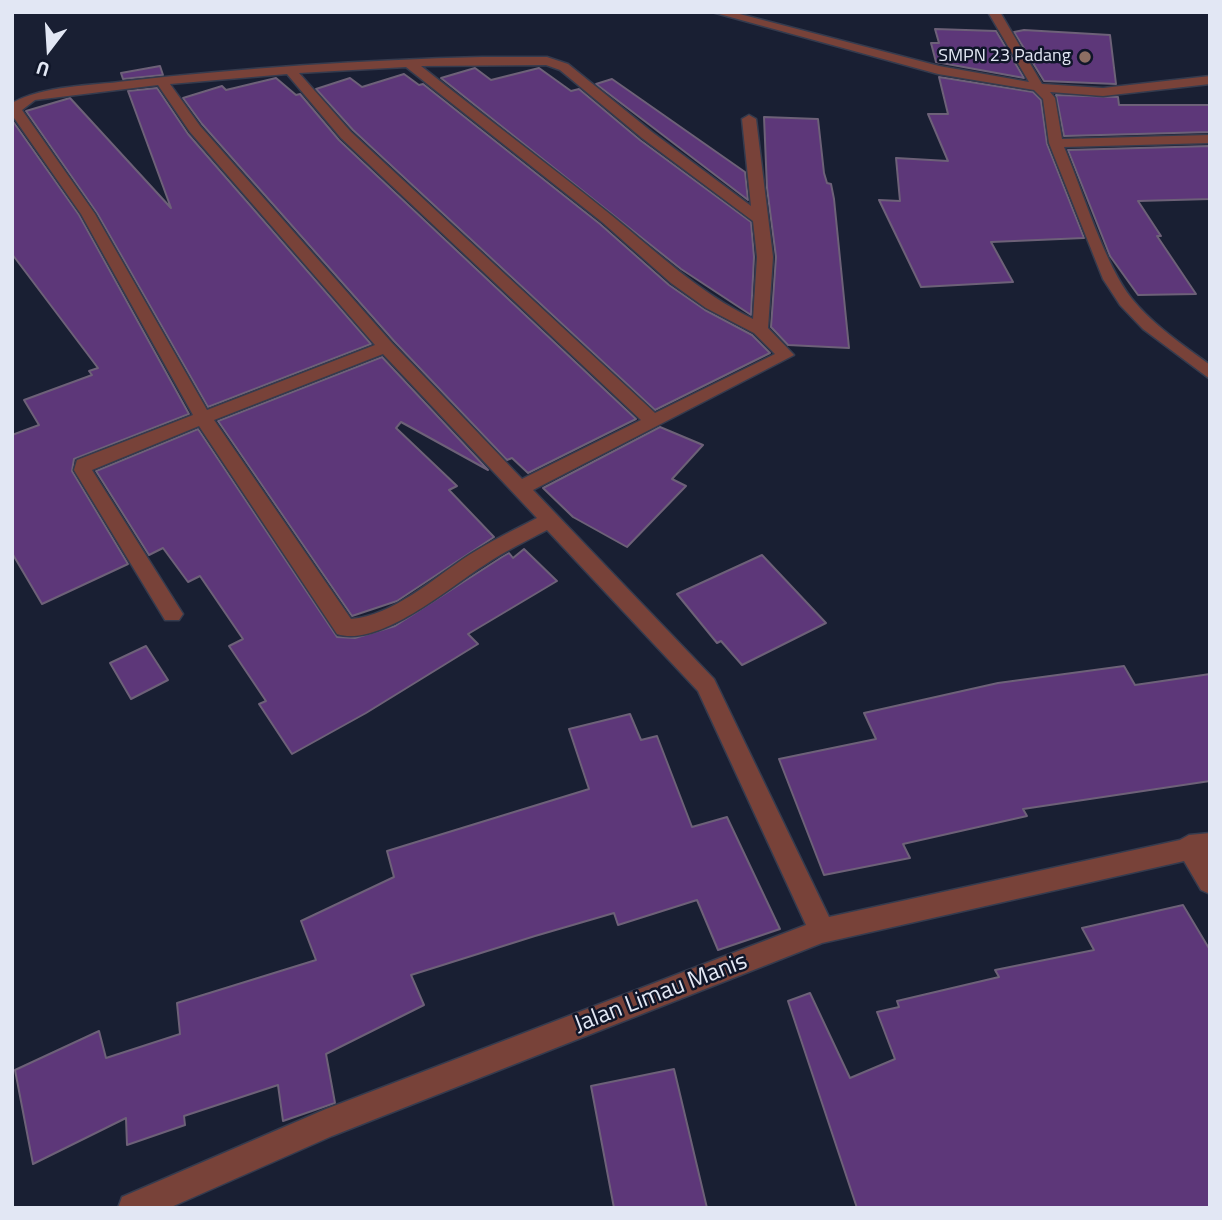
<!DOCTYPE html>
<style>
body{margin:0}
#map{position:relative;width:1222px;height:1220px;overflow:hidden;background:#191f33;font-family:"Titillium Web",sans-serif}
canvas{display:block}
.frame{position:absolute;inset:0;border:14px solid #e2e7f4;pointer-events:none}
.north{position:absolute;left:14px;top:14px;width:70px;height:70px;-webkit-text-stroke:5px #101629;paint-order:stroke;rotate:197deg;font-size:19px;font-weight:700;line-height:28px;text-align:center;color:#e2e7f4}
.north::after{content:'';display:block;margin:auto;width:24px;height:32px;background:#e2e7f4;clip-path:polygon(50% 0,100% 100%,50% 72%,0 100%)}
</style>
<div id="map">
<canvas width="1222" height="1220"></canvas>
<div class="frame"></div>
<div class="north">U</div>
</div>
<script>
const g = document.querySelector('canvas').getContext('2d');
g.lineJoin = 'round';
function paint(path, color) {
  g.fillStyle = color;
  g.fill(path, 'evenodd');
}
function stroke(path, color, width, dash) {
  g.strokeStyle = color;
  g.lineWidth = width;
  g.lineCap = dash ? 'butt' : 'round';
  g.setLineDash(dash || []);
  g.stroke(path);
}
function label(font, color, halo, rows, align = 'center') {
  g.font = font + ' "Titillium Web",sans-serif';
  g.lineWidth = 5;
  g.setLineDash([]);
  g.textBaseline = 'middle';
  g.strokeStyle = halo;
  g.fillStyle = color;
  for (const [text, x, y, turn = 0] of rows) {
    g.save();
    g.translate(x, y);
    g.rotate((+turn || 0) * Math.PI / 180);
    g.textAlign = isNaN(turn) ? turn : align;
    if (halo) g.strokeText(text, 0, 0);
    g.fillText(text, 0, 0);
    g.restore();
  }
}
const building = new Path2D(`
 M935,29L996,31L1024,78L936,62L931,43H939Z
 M1024,30L1110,35L1116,84L1044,81L1014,32Z
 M160,66L163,75L123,79L121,73Z
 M475,68L491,80L539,68L571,91L579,89L640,140L751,222L754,257L751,315L681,269L441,78Z
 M404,74L419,85L423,84L600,224L669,285L705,310L752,335L770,353L655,410L353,130L316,89L350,78L362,87Z
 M939,77L1033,92L1041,100L1047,144L1084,238L991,242L1013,282L921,287L879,200L900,201L896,158L948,161L928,114H948Z
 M276,78L296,95L300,94L339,140L636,419L528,473L512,458L507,460L394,341L202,124L183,98L222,86L226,90Z
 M612,79L745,172L748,200L596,84Z
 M157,88L188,134L371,344L208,407L97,213L26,111L70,98L171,208L128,91Z
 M1056,95L1118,97L1119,105H1210V132L1064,136Z
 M764,117L818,119L824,173L827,183L831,184L834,199L849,348L788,345L771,327L776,257L767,188Z
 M12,120L79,215L189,414L74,459L72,471L128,564L42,604L12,553V435L39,425L24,400L92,375L89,371L98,368L12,254Z
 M1210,146V199L1138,201L1161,236H1157L1196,294L1138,295L1110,256L1068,150Z
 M382,357L488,470L401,422L396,428L457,486L449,490L494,537L397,601L352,616L218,421Z
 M660,427L703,445L672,479L686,486L627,547L573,517L543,488Z
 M198,429L337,637L355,638L395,626L502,557L509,553L513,558L524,549L557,581L468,634L478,644L366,713L292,754L259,704L266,701L229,646L243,639L200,576L188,582L163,548L149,555L96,471Z
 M762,555L826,623L742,665L721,641L717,643L677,594Z
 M146,646L168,680L131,699L110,663Z
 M1124,666L1135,685L1210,674V781L1023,809L1027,816L903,844L910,858L824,875L779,759L876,739L864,713L998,683Z
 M630,714L641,740L657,736L692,827L727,817L780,929L718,950L697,900L618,925L614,913L535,936L411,975L424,1005L326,1054L335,1103L283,1121L278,1085L184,1116L185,1125L127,1145L126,1118L33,1164L15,1070L99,1031L106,1058L180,1034L177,1003L316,960L301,921L394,877L387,851L589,789L569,729Z
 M1183,905L1210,950V1208H857L788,1001L810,993L850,1078L895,1059L877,1012L899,1007L897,1001L999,977L995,970L1094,950L1082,928Z
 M674,1069L707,1208H614L591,1086Z`);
paint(building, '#5d3779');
stroke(building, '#6d6178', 2);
const minor = new Path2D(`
 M712,12H732L939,66L1029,82L988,12H1000L1042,84L1103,88L1210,76V84L1103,96L1050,92L1055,98L1062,139L1210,135V143L1064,147C1082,189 1105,266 1132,299C1153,325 1183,345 1210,365V379L1143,329L1120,305L1103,279L1049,143L1043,99L1034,90L938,74Z
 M482,57H547L568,64L652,132L751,206L742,119L749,115L756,119L773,257L768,328L794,355L533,490L714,679L829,917L1180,840L1189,835L1210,833V894L1201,890L1184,861L822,943L332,1136L169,1208H118L122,1197L326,1109L806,925L698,691L547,530C526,541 505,551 486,564C451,586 380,648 337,634L199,426L92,470L183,614L179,620H165L74,470L77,460L193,415L81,214L12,115V103C45,85 90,86 127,81C244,68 363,60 482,57ZM546,65L560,70L642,138L753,221L757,257L753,319C698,292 658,253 611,215C548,164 484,116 421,66ZM406,67L602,222L671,283L706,308L754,333L775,354L655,413L351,132L299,73ZM287,74L341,138L641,420L522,479L392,343L200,126L170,84ZM158,85L190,132L375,345L207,410L95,214L22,110L35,100ZM383,354L537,518C514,530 491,541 469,555C435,577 393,616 351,619L214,420Z`);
stroke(minor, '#353b4e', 3);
paint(minor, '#784239');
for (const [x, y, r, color] of [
 [1085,57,7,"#8d6e63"]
]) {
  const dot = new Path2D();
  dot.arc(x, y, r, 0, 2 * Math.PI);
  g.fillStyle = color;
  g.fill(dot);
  stroke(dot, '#101629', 2.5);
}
label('18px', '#e2e7f4', '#101629', [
 ["SMPN 23 Padang",1071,57]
], 'right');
label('24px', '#e2e7f4', '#101629', [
 ["Jalan Limau Manis",661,994,-21]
]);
</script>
